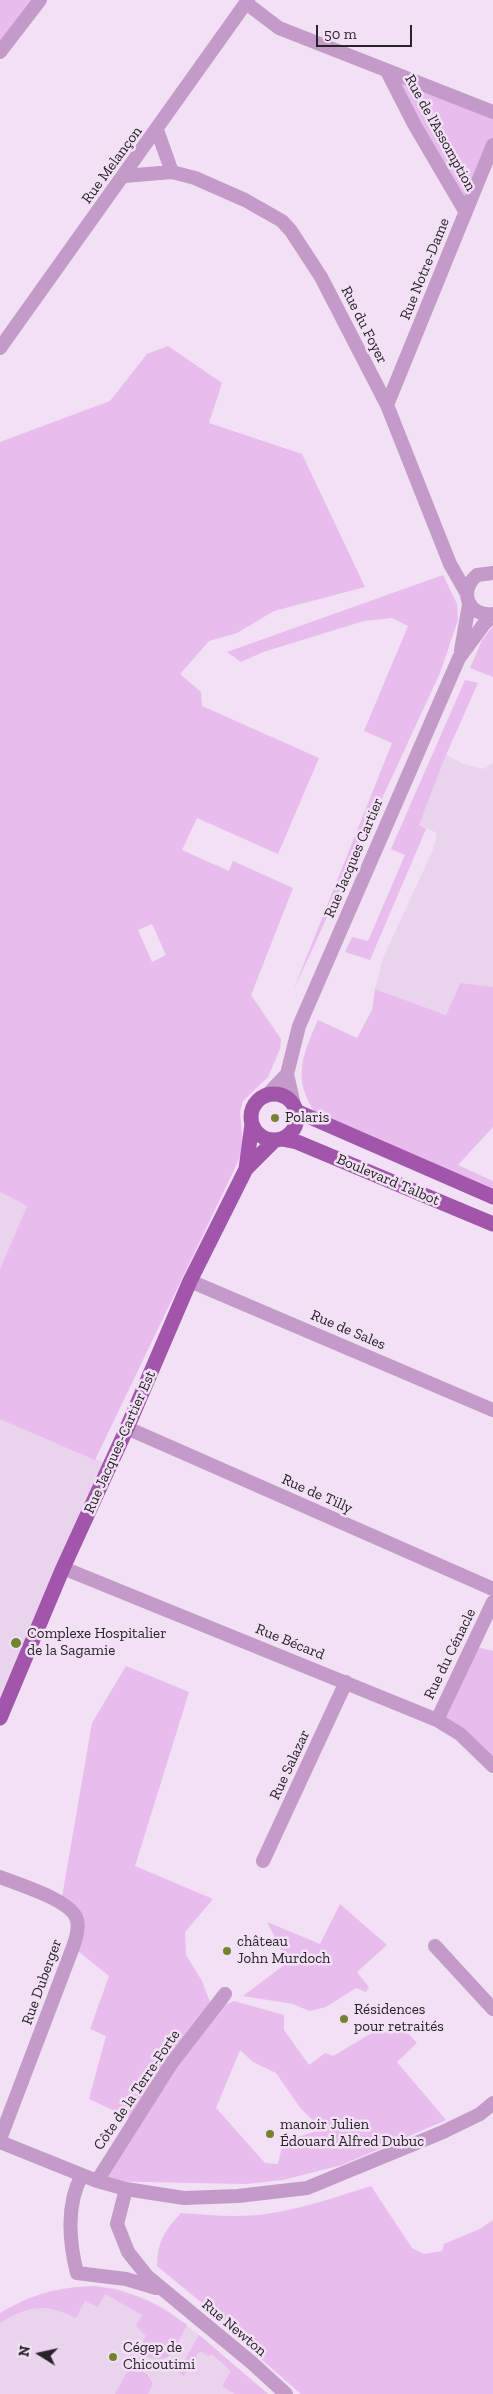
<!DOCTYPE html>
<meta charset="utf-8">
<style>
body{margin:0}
#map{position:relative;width:493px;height:2394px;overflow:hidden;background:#f2e0f4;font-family:"Zilla Slab",serif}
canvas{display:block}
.north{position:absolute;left:15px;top:2329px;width:50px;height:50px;-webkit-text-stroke:4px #f2e0f4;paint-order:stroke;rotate:280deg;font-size:14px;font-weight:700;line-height:20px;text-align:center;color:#292229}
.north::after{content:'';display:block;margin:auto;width:18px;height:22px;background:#292229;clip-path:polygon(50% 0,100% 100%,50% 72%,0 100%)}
.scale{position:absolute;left:316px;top:25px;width:96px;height:22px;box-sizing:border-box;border:2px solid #292229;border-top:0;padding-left:6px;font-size:15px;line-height:18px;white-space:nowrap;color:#292229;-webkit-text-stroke:4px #f2e0f4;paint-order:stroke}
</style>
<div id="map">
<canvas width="493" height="2394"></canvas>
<div class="north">N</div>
<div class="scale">50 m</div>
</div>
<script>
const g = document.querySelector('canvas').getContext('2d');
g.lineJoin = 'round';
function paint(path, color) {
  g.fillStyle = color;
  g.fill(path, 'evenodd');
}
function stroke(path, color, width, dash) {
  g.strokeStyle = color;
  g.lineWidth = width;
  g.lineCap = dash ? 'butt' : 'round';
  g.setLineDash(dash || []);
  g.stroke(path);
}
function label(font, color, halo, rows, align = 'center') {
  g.font = font + ' "Zilla Slab",serif';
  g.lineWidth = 5;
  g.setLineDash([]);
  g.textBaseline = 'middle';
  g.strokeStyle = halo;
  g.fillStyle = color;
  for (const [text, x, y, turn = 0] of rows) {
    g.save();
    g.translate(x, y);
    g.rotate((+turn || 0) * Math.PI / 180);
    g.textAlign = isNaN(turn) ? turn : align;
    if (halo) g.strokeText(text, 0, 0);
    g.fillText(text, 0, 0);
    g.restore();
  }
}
paint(new Path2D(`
 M446,755L464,764L484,769L493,763V987L460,983L446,1015L375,989L383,958L433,850L437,833L419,825Z
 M0,1192L27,1206L0,1269Z
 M0,1418L110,1465L0,1718Z
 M95,2286L118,2289L143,2298L164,2308L203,2338L268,2394H0V2313L29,2298L50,2291L74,2287Z`), '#ead3ed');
paint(new Path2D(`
 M0,0H40L0,52Z
 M387,71L493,112V145L465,211Z
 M168,346L222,383L209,423L302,454L365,587L274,611L237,633L209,641L180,674L201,692L202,706L319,758L278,854L197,818L182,850L229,871L233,861L293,888L251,995L281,1039L280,1049L268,1077L243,1101L240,1111L243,1148L236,1166L95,1460L0,1419V1269L27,1206L0,1192V442L110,401L147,354ZM152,924L166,955L152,962L138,930Z
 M443,575L457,604L458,620L440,673L293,991L392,743L364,731L408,626L392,618L364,621L263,652L241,662L227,652Z
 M493,626V677L470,668L482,640Z
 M465,680L478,683L446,755L419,825L426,829L370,960L345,952L352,937L368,941L405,855L391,849Z
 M460,983L493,987V1127L458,1165L493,1181V1192L316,1114C292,1080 302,1056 318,1020L357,1038L372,1010L375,989L446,1015Z
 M472,1646L493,1651V1769L437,1720Z
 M126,1666L189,1692L135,1866L213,1899L185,1932L186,1955L202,1981L213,2010L234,2001L284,2015V2030L309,2065L325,2053L333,2056L372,2033L406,2031L417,2043L397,2062L446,2120L342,2165L283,2180L245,2184L97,2181L134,2120L89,2099L106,2036L90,2029L109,1976L73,1947L77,1934L61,1903L92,1723ZM240,2050L253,2062L276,2073L301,2109L322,2129L283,2142L278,2164L265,2163L216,2108Z
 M340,1904L387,1945L357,1972L369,1987L366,1992L356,1988L326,2007L309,2011L293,2004L243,1996L288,1962L267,1922L320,1944Z
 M371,2186L412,2248L424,2254L442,2251L444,2244L480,2229L493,2220V2394H301L222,2325L224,2321L157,2266C157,2242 165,2230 181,2213C209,2215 238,2218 266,2214C302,2209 336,2197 371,2186Z
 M95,2286C131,2291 158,2303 187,2325C172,2353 171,2369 137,2352L146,2336L136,2326L142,2315L105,2294L98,2307L85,2301L76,2318C46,2303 28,2305 0,2323V2313C30,2295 60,2287 95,2286Z
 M199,2335L268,2394H235L222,2386L231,2371L212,2354L208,2356L202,2352L198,2353L184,2376L178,2372Z
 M131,2365L147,2374L153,2384L148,2394H115Z`), '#e8bced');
stroke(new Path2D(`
 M246,3L279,28L493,112
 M0,52L40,0
 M387,71L414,124L465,211
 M157,130L172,172
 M124,176L172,172L195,178L245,200L282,221L291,231L321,277L387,405L450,564L466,592
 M0,348L248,0
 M387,405L493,145
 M493,573L477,575C458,591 468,617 493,614
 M461,650L469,605
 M266,1096L287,1074
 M294,1105L287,1074L299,1026L459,658L484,624L493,615
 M190,1281L493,1410
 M127,1428L493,1589
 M63,1568L437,1720L460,1734L493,1766
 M437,1720L493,1602
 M263,1861L346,1682
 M0,1877C19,1885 72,1900 77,1920C79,1929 76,1939 73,1947L0,2139
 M435,1946L493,2009
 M0,2142L97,2181L126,2189L184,2198L238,2196L307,2188L443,2132L480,2114L493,2103
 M82,2175C66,2204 69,2242 77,2273L126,2279L156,2288
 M97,2181L171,2064L225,1994
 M126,2189L117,2224L128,2252L148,2277L251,2362L286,2394`), '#c39ac8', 14);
stroke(new Path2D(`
 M251 1117a23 23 0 1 1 46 0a23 23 0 1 1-46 0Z
 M296,1111L493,1197
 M282,1139L297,1142L493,1224
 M246,1169L252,1124
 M0,1718L63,1568L127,1428L190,1281L246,1169L275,1140`), '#a155ab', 15);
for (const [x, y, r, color] of [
 [275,1118,5,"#748331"],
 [16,1643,6,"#748331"],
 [227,1951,5,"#748331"],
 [344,2019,5,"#748331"],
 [270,2134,5,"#748331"],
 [113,2357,5,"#748331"]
]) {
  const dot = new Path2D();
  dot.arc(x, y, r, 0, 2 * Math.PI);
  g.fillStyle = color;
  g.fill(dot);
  stroke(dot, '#f2e0f4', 2);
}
label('15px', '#292229', '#f2e0f4', [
 ["Rue de l'Assomption",440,133,61],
 ["Rue Melançon",112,165,-54],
 ["Rue Notre-Dame",425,269,-68],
 ["Rue du Foyer",364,325,63],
 ["Rue Jacques Cartier",354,858,-67],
 ["Boulevard Talbot",388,1180,23],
 ["Rue de Sales",348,1330,23],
 ["Rue Jacques-Cartier Est",120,1442,-66],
 ["Rue de Tilly",317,1494,24],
 ["Rue Bécard",290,1642,22],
 ["Rue du Cénacle",450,1654,-64],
 ["Rue Salazar",290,1765,-65],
 ["Rue Duberger",42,1982,-70],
 ["Côte de la Terre-Forte",137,2090,-56],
 ["Rue Newton",234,2328,40]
]);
label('15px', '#292229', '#f2e0f4', [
 ["Polaris",285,1118],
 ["Complexe Hospitalier",27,1634],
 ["de la Sagamie",27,1651],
 ["château",237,1942],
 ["John Murdoch",237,1959],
 ["Résidences",354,2010],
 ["pour retraités",354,2027],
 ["manoir Julien",280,2125],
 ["Édouard Alfred Dubuc",280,2142],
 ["Cégep de",123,2348],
 ["Chicoutimi",123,2365]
], 'left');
</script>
